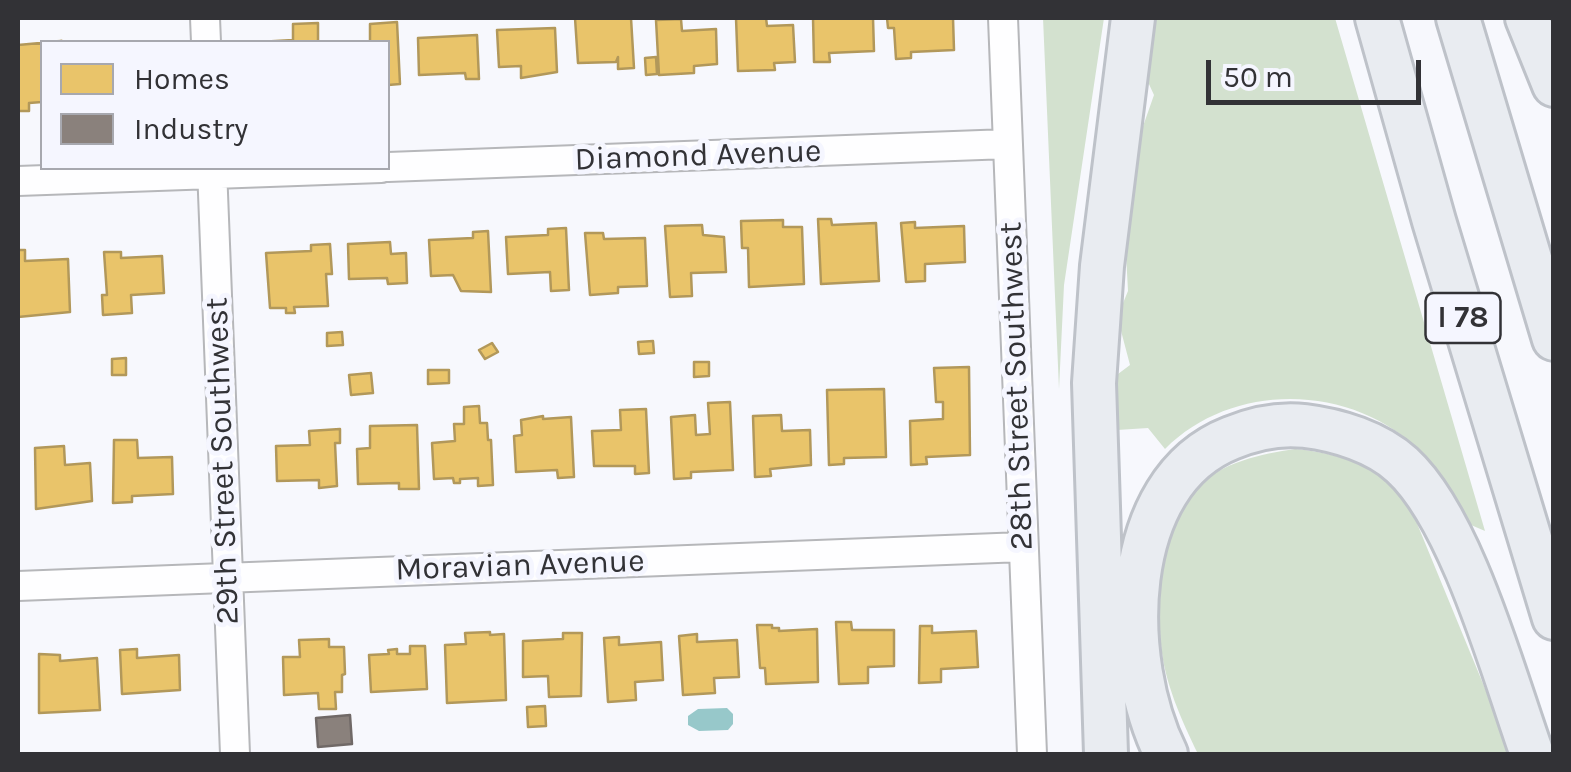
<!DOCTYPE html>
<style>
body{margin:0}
#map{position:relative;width:1571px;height:772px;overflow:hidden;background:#f7f8fd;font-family:Karla,sans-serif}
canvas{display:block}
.frame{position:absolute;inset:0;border:20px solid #323236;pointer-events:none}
.legend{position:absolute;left:40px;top:40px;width:350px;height:130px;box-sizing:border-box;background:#f5f6ff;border:2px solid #a7a8af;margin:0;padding:12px 18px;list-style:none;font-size:30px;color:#323236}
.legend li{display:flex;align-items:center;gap:20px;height:50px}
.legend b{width:50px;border:2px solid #a7a8af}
.scale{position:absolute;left:1206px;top:60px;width:215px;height:45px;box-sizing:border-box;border:5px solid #323236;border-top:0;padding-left:12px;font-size:30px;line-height:35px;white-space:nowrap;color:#323236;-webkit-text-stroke:8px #f5f6ff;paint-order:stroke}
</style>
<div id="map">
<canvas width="1571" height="772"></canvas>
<div class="frame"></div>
<ul class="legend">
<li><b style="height:28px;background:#e9c46a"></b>Homes</li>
<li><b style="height:28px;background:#8a817c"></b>Industry</li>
</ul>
<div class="scale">50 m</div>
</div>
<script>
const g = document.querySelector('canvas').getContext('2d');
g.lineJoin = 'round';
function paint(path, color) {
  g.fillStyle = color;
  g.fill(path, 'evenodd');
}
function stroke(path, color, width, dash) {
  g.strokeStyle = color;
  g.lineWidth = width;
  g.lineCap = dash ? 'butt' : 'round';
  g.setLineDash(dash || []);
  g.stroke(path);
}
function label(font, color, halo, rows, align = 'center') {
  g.font = font + ' Karla,sans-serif';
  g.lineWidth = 10;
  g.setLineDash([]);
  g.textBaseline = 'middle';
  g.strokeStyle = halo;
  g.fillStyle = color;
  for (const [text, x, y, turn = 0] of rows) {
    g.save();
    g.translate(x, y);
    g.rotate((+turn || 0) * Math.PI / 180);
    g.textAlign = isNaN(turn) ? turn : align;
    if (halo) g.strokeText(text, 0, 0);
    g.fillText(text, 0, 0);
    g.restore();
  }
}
paint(new Path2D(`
 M1043,18H1104L1064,285L1059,389Z
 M1156,18H1335L1485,531L1464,522C1454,499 1441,474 1424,455C1357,384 1235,379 1165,449L1148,428L1117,430L1118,374L1130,365L1120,327L1121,308L1128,291L1126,254L1141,132L1154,95L1148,82Z
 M1295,449C1340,453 1380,467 1409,504L1512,754H1198C1182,721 1164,682 1161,644C1157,595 1159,526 1196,488C1222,462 1261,454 1295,449Z`), '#d3e1cf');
paint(new Path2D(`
 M727,708L733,714V724L728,730L699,731L688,725V716L698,709Z`), '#97c8ca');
const homes = new Path2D(`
 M575,18H631L634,68L618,69V57L616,62L578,63Z
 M736,18H766L767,26L793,25L795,62L774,63L775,70L738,71Z
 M813,18H873L874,51L829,53L830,62H814Z
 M887,18H953L954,50L911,52V58L896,59L894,28H888Z
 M681,19L682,31L716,29L717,64L694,66V73L659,75L656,20Z
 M397,22L400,84L388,85V42H338L370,41V24Z
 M318,23V42H258L293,40V24Z
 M555,28L557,72L521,78V66L499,67L497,30Z
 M477,35L479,79H466L465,73L419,75L418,38Z
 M62,41L42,42V102L29,103V111H18V45Z
 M656,57L657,74L646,75L645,58Z
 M818,219H831L832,225L876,223L879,281L821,284Z
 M783,220V227H802L804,284L749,287L748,248H742L741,221Z
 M915,222V228L964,226L965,262L925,264V281L906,282L901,223Z
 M702,225L703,235L724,237L726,272L691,273L692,296L670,297L665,226Z
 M566,228L569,290L551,291L550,272L508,274L506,237L548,235V229Z
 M488,231L491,292L461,291L453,275L431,276L429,240L473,238V232Z
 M585,233H603L604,239L645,238L647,286L618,287V293L590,295Z
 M390,242L391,254L406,253L407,283L388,284L387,278L349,279L348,244Z
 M330,244L332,274H326L328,306L294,307L295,313H286V308H270L266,253L311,251V245Z
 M18,250H25V261L68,259L70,312L18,317Z
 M104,252H121V258L162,256L164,293L131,295L132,313L103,315L102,295H107Z
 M342,332L343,345L327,346V333Z
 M653,341L654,353L639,354L638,342Z
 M492,343L498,352L485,359L479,350Z
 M126,358V375H112V359Z
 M694,362H709V376L694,377Z
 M969,367L970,455L926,457L927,464L911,465L910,421L943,419V402H936L934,368Z
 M428,370H449V383L428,384Z
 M371,373L373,393L351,395L349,375Z
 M884,389L886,457L844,458V464L829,465L827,390Z
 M730,402L733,470L691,472V478L674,479L671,417L695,415L696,435L710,434L708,403Z
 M479,406L480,423H487L488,440H491L493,485L478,486V478L460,479V483H454L453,478L434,479L432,443L455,441L454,424H464V407Z
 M646,409L649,473L635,474V466H594L592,431L621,430L620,410Z
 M781,415L782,431L810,430L811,465L770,469L771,476L755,477L753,416Z
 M543,416V419L571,417L574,477L558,478L557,470L516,472L514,436L522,435L521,420Z
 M417,425L419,489H399V483L358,484L357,449L370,448V426Z
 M340,429V443H335L337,486L319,488V480L277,481L276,446L310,445L309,431Z
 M114,440H137L138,458L172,457L173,494L132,496V502L113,503Z
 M64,446L65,465L90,463L92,501L36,509L35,448Z
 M836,622H851L852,630H894V666L868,667V683L839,684Z
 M757,625H772V628H779V631L817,629L818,682L766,684L765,668H760Z
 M920,626H932V633L976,631L978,667L941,669V682L919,683Z
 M490,632V635L504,634L506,700L447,703L445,645L466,644L465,633Z
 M563,633H582L581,696L549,697L548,676L523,677V641L563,639Z
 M697,634V642L737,640L739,677L714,678L715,693L683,695L679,636Z
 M619,637V645L661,642L663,680L635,682L636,700L608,702L604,638Z
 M329,639V647H344L345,674L342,675V692H335L336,709H319L318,693L284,695L283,657H300L299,640Z
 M410,646H425L427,689L371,692L369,655L389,654L388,650L397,649V654H410Z
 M137,649V658L179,655L180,690L122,694L120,650Z
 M39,654L60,655V661L97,658L100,710L39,713Z
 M545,706L546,726L528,727L527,707Z`);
paint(homes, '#e9c46a');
stroke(homes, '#b2985a', 2.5);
const industry = new Path2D(`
 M350,715L352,744L318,747L316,718Z`);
paint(industry, '#8a817c');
stroke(industry, '#706967', 2.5);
const minor = new Path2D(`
 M205,18L206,42
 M1003,18L1032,754
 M388,167L1008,144
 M212,168L235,754
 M18,181L381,168
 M18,586L1023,547`);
const highway = new Path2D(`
 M1377,18L1434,221L1554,618
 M1458,18L1554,339
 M1527,18L1554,85
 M1106,754L1094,383L1102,266L1133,18
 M1166,754C1120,662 1117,483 1231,438C1255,428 1279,423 1305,426C1338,430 1377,442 1402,465C1462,520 1504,676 1532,754`);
stroke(minor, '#b6b7ba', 32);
stroke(highway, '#bec2c9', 48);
stroke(minor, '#fefeff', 28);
stroke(highway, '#e9ecf1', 42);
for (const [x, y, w] of [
 [1463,318,75]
]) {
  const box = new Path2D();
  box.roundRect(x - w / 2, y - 25, w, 50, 8);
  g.fillStyle = '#f5f6ff';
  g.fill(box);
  stroke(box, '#323236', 2.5);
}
label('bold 30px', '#323236', null, [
 ["I 78",1463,318]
]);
label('32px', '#323236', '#f5f6ff', [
 ["Diamond Avenue",698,156,-2],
 ["28th Street Southwest",1017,386,-92],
 ["29th Street Southwest",223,461,-92],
 ["Moravian Avenue",520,566,-2]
]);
</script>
